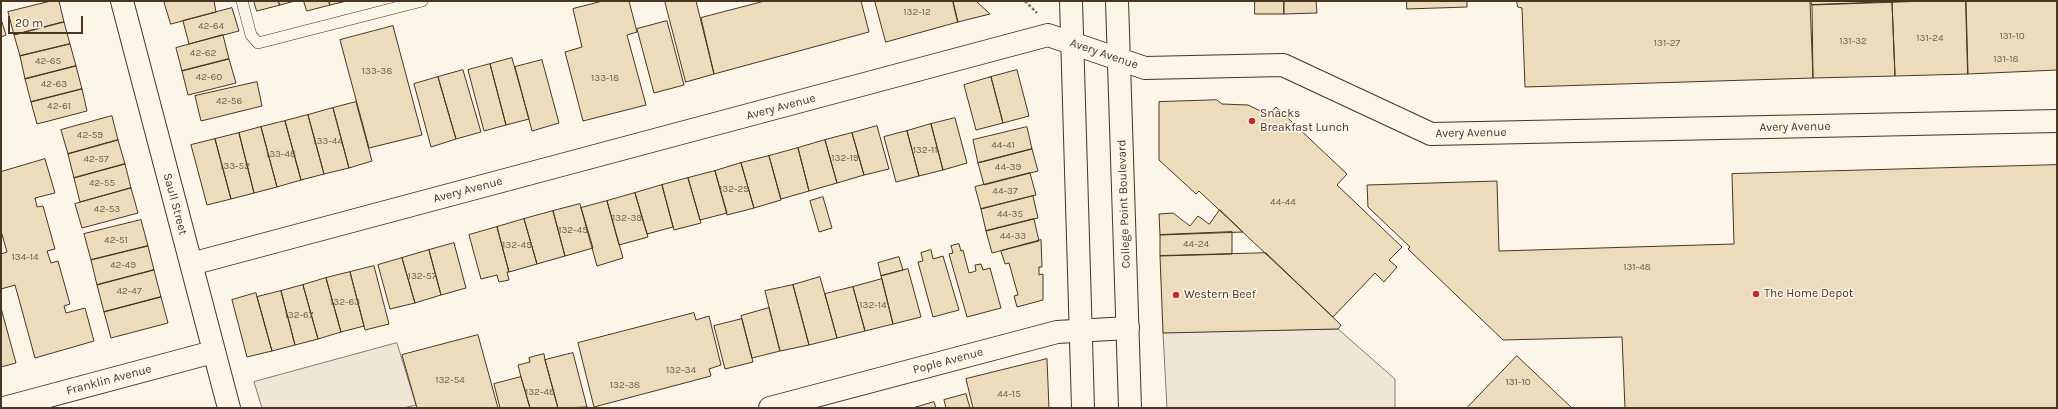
<!DOCTYPE html>
<style>
body{margin:0}
#map{position:relative;width:2058px;height:409px;overflow:hidden;background:#fbf6e9;font-family:Karla,sans-serif}
canvas{display:block}
.frame{position:absolute;inset:0;border:2px solid #4a3520;pointer-events:none}
.scale{position:absolute;left:8px;top:16px;width:75px;height:18px;box-sizing:border-box;border:2px solid #4a3520;border-top:0;padding-left:5px;font-size:12px;line-height:14px;white-space:nowrap;color:#4a3520;-webkit-text-stroke:3px #fbf6e9;paint-order:stroke}
</style>
<div id="map">
<canvas width="2058" height="409"></canvas>
<div class="frame"></div>
<div class="scale">20 m</div>
</div>
<script>
const g = document.querySelector('canvas').getContext('2d');
g.lineJoin = 'round';
function paint(path, color) {
  g.fillStyle = color;
  g.fill(path, 'evenodd');
}
function stroke(path, color, width, dash) {
  g.strokeStyle = color;
  g.lineWidth = width;
  g.lineCap = dash ? 'butt' : 'round';
  g.setLineDash(dash || []);
  g.stroke(path);
}
function label(font, color, halo, rows, align = 'center') {
  g.font = font + ' Karla,sans-serif';
  g.lineWidth = 3;
  g.setLineDash([]);
  g.textBaseline = 'middle';
  g.strokeStyle = halo;
  g.fillStyle = color;
  for (const [text, x, y, turn = 0] of rows) {
    g.save();
    g.translate(x, y);
    g.rotate((+turn || 0) * Math.PI / 180);
    g.textAlign = isNaN(turn) ? turn : align;
    if (halo) g.strokeText(text, 0, 0);
    g.fillText(text, 0, 0);
    g.restore();
  }
}
const parking = new Path2D(`
 M1338,329L1395,379V408H1167L1163,333Z
 M397,343L416,405L403,408H262L254,382Z`);
paint(parking, '#ede7d9');
stroke(parking, '#887966', 1);
const building = new Path2D(`
 M51,1H59L64,22L14,35L8,12Z
 M164,1H214L216,12L171,24Z
 M254,1H278L280,5L257,11Z
 M278,1H295L280,5Z
 M304,1H329L330,5L307,11Z
 M329,1H347L330,5Z
 M603,1H629L637,32L627,35L646,105L583,121L565,52L582,47L573,9Z
 M665,1H696L714,74L686,82Z
 M765,1H861L869,32L714,74L701,18Z
 M875,1H953L958,22L886,42Z
 M953,1H976L990,14L958,22Z
 M1255,1H1284V14H1255Z
 M1284,1H1316L1317,13L1284,14Z
 M1407,1H1467V7L1407,9Z
 M1517,1H1810L1813,78L1525,87L1522,8L1518,7Z
 M1811,1H1927L1812,5Z
 M1966,1H2057V70L1968,74Z
 M1966,1L1968,74L1895,76L1892,2Z
 M1892,2L1895,76L1813,78L1812,5Z
 M232,8L239,31L189,44L183,21Z
 M1,19L6,35L1,37Z
 M667,21L684,85L654,93L637,29Z
 M64,22L70,44L20,56L14,35Z
 M393,26L422,135L369,148L340,40Z
 M223,35L229,59L182,71L176,48Z
 M70,44L76,66L25,79L20,56Z
 M512,58L529,119L506,125L490,64Z
 M229,59L236,83L188,95L182,71Z
 M542,60L559,123L532,131L515,67Z
 M490,64L506,125L484,131L468,70Z
 M76,66L82,89L31,102L25,79Z
 M463,70L481,132L456,139L438,77Z
 M1017,70L1029,116L1003,123L991,77Z
 M438,77L456,139L431,147L414,84Z
 M991,77L1003,123L976,130L964,85Z
 M257,82L262,106L201,121L195,96Z
 M82,89L87,111L37,124L31,102Z
 M1217,100L1222,104L1248,105L1269,115L1276,107L1347,174L1337,185L1402,247L1389,260L1397,267L1384,282L1375,273L1333,317L1199,191L1196,194L1159,160V102Z
 M356,102L372,161L349,168L333,108Z
 M333,108L349,168L324,174L308,115Z
 M308,115L324,174L301,180L285,121Z
 M112,116L118,140L68,154L61,130Z
 M955,118L967,163L943,170L931,124Z
 M285,121L301,180L277,187L261,127Z
 M931,124L943,170L919,176L907,131Z
 M877,126L889,169L864,175L852,133Z
 M261,127L277,187L254,193L239,133Z
 M1027,127L1032,149L978,163L973,140Z
 M907,131L919,176L896,182L884,137Z
 M239,133L254,193L231,199L215,139Z
 M852,133L864,175L837,183L825,140Z
 M215,139L231,199L207,205L191,145Z
 M118,140L125,164L74,178L68,154Z
 M825,140L837,183L809,191L798,148Z
 M798,148L809,191L781,199L769,156Z
 M1032,149L1038,171L984,185L978,163Z
 M769,156L781,200L754,208L741,163Z
 M45,159L55,193L35,198L37,207L43,206L55,249L47,251L51,263L58,261L70,304L64,306L66,313L85,308L94,341L35,358L15,285L1,289V254L7,252L1,231V172Z
 M741,163L754,208L727,215L715,171Z
 M125,164L131,188L80,202L74,178Z
 M2057,165V408H1625L1622,337L1503,340L1408,249L1410,247L1368,207L1367,185L1497,181L1499,251L1734,244L1732,174Z
 M715,171L727,213L700,220L688,178Z
 M1030,173L1036,195L981,209L975,187Z
 M688,178L701,223L674,230L662,185Z
 M662,185L673,227L647,234L635,193Z
 M131,188L138,213L82,228L75,204Z
 M635,193L648,237L619,245L607,201Z
 M1033,196L1038,218L986,231L981,209Z
 M823,197L832,228L819,232L810,201Z
 M607,201L623,258L597,266L581,208Z
 M580,204L593,248L565,256L553,211Z
 M1220,210L1243,232L1160,235L1159,214L1173,213L1190,226L1198,216L1209,224Z
 M553,211L565,256L537,264L524,219Z
 M524,219L537,264L509,272L497,227Z
 M1034,219L1039,241L992,253L986,231Z
 M141,220L148,246L91,260L84,234Z
 M497,227L509,272H507L509,280L499,282L497,275L481,279L469,235Z
 M1232,232V254L1160,256V235Z
 M1041,240L1042,267H1039V275L1043,274V300L1017,307L1014,296L1018,295L1009,263L1005,264L1001,251Z
 M454,243L466,288L441,295L429,250Z
 M959,244L961,251L963,250L969,273L976,271L975,265L981,264L983,270L990,268L1001,308L967,317L949,254L953,253L951,246Z
 M148,246L154,270L97,285L91,260Z
 M429,250L441,295L415,303L402,258Z
 M931,250L933,259L943,256L959,310L933,317L918,262L923,261L921,253Z
 M1266,253L1341,325L1338,329L1163,333L1160,256Z
 M899,257L903,270L881,276L878,263Z
 M402,258L415,303L390,309L378,265Z
 M374,266L389,324L365,330L350,272Z
 M908,269L921,317L893,324L881,276Z
 M154,270L161,297L104,312L97,285Z
 M350,272L364,326L341,332L326,278Z
 M820,277L837,338L809,345L793,285Z
 M326,278L341,332L318,339L303,285Z
 M882,279L893,324L865,331L853,287Z
 M303,285L318,339L295,345L281,291Z
 M793,285L809,345L780,351L765,291Z
 M853,287L865,331L837,338L825,294Z
 M281,291L295,345L272,351L257,297Z
 M256,293L272,351L247,357L232,300Z
 M161,297L168,323L111,338L104,312Z
 M1,308L16,363L1,367Z
 M769,308L780,351L752,358L741,316Z
 M694,313L696,320L709,316L721,365L709,369L711,376L594,407L578,343Z
 M742,319L753,362L725,369L714,326Z
 M478,335L498,408H417L402,355Z
 M573,353L587,407L558,408L545,360Z
 M544,354L545,360L558,408H530L521,377L518,365L530,362L529,358Z
 M1517,356L1572,408H1467Z
 M1047,359L1049,408H973L966,379Z
 M521,377L530,408H500L494,384Z
 M966,394L970,408H946L944,400Z
 M934,402L936,408H913Z`);
paint(building, '#ecdcbc');
stroke(building, '#4a3520', 1);
const service = new Path2D(`
 M242,1L251,35L258,43L422,1`);
const minor = new Path2D(`
 M122,1L229,408
 M191,264L1048,35L1145,68L1283,65L1431,134L2057,121
 M4,408L213,352
 M770,408L1057,332L1128,328`);
const secondary = new Path2D(`
 M1071,1L1083,408
 M1117,1L1130,408`);
stroke(service, '#4a3520', 12);
stroke(minor, '#4a3520', 24);
stroke(secondary, '#4a3520', 24);
stroke(new Path2D(`
 M1025,1L1037,13`), '#7f6f5c', 2.5, [3, 2]);
stroke(service, '#fbf6e9', 11);
stroke(minor, '#fbf6e9', 22);
stroke(secondary, '#fbf6e9', 22);
for (const [x, y, r, color] of [
 [1252,121,4,"#c62828"],
 [1756,294,4,"#c62828"],
 [1176,295,4,"#c62828"]
]) {
  const dot = new Path2D();
  dot.arc(x, y, r, 0, 2 * Math.PI);
  g.fillStyle = color;
  g.fill(dot);
  stroke(dot, '#fbf6e9', 1.5);
}
label('10px', '#725f47', null, [
 ["132-12",917,12],
 ["42-64",211,26],
 ["131-10",2012,36],
 ["131-24",1930,38],
 ["131-32",1853,41],
 ["131-27",1667,43],
 ["42-62",203,53],
 ["131-18",2006,59],
 ["42-65",48,61],
 ["133-38",377,71],
 ["42-60",209,77],
 ["133-18",605,78],
 ["42-63",54,84],
 ["42-56",229,101],
 ["42-61",59,106],
 ["42-59",90,135],
 ["133-44",328,141],
 ["44-41",1003,145],
 ["132-11",925,150],
 ["133-48",281,154],
 ["132-19",845,158],
 ["42-57",96,159],
 ["133-52",235,166],
 ["44-39",1008,167],
 ["42-55",102,183],
 ["132-29",734,189],
 ["44-37",1005,191],
 ["44-44",1283,202],
 ["42-53",107,209],
 ["44-35",1010,214],
 ["132-39",627,218],
 ["132-45",573,230],
 ["44-33",1013,236],
 ["42-51",116,240],
 ["44-24",1196,244],
 ["132-49",517,245],
 ["134-14",25,257],
 ["42-49",123,265],
 ["131-48",1637,267],
 ["132-57",422,276],
 ["42-47",129,291],
 ["132-63",345,302],
 ["132-14",873,305],
 ["132-67",299,315],
 ["132-34",681,370],
 ["132-54",450,380],
 ["131-10",1518,382],
 ["132-38",625,385],
 ["132-48",540,392],
 ["44-15",1009,394]
]);
label('12px', '#4a3520', '#fbf6e9', [
 ["Avery Avenue",1104,54,19],
 ["Avery Avenue",781,107,-15],
 ["Avery Avenue",1795,127,-1],
 ["Avery Avenue",1471,133,-1],
 ["Avery Avenue",468,190,-15],
 ["Saull Street",175,204,75],
 ["College Point Boulevard",1124,204,-92],
 ["Pople Avenue",948,361,-15],
 ["Franklin Avenue",109,380,-15]
]);
label('12px', '#4a3520', '#fbf6e9', [
 ["Snacks",1260,114],
 ["Breakfast Lunch",1260,128],
 ["The Home Depot",1764,294],
 ["Western Beef",1184,295]
], 'left');
</script>
